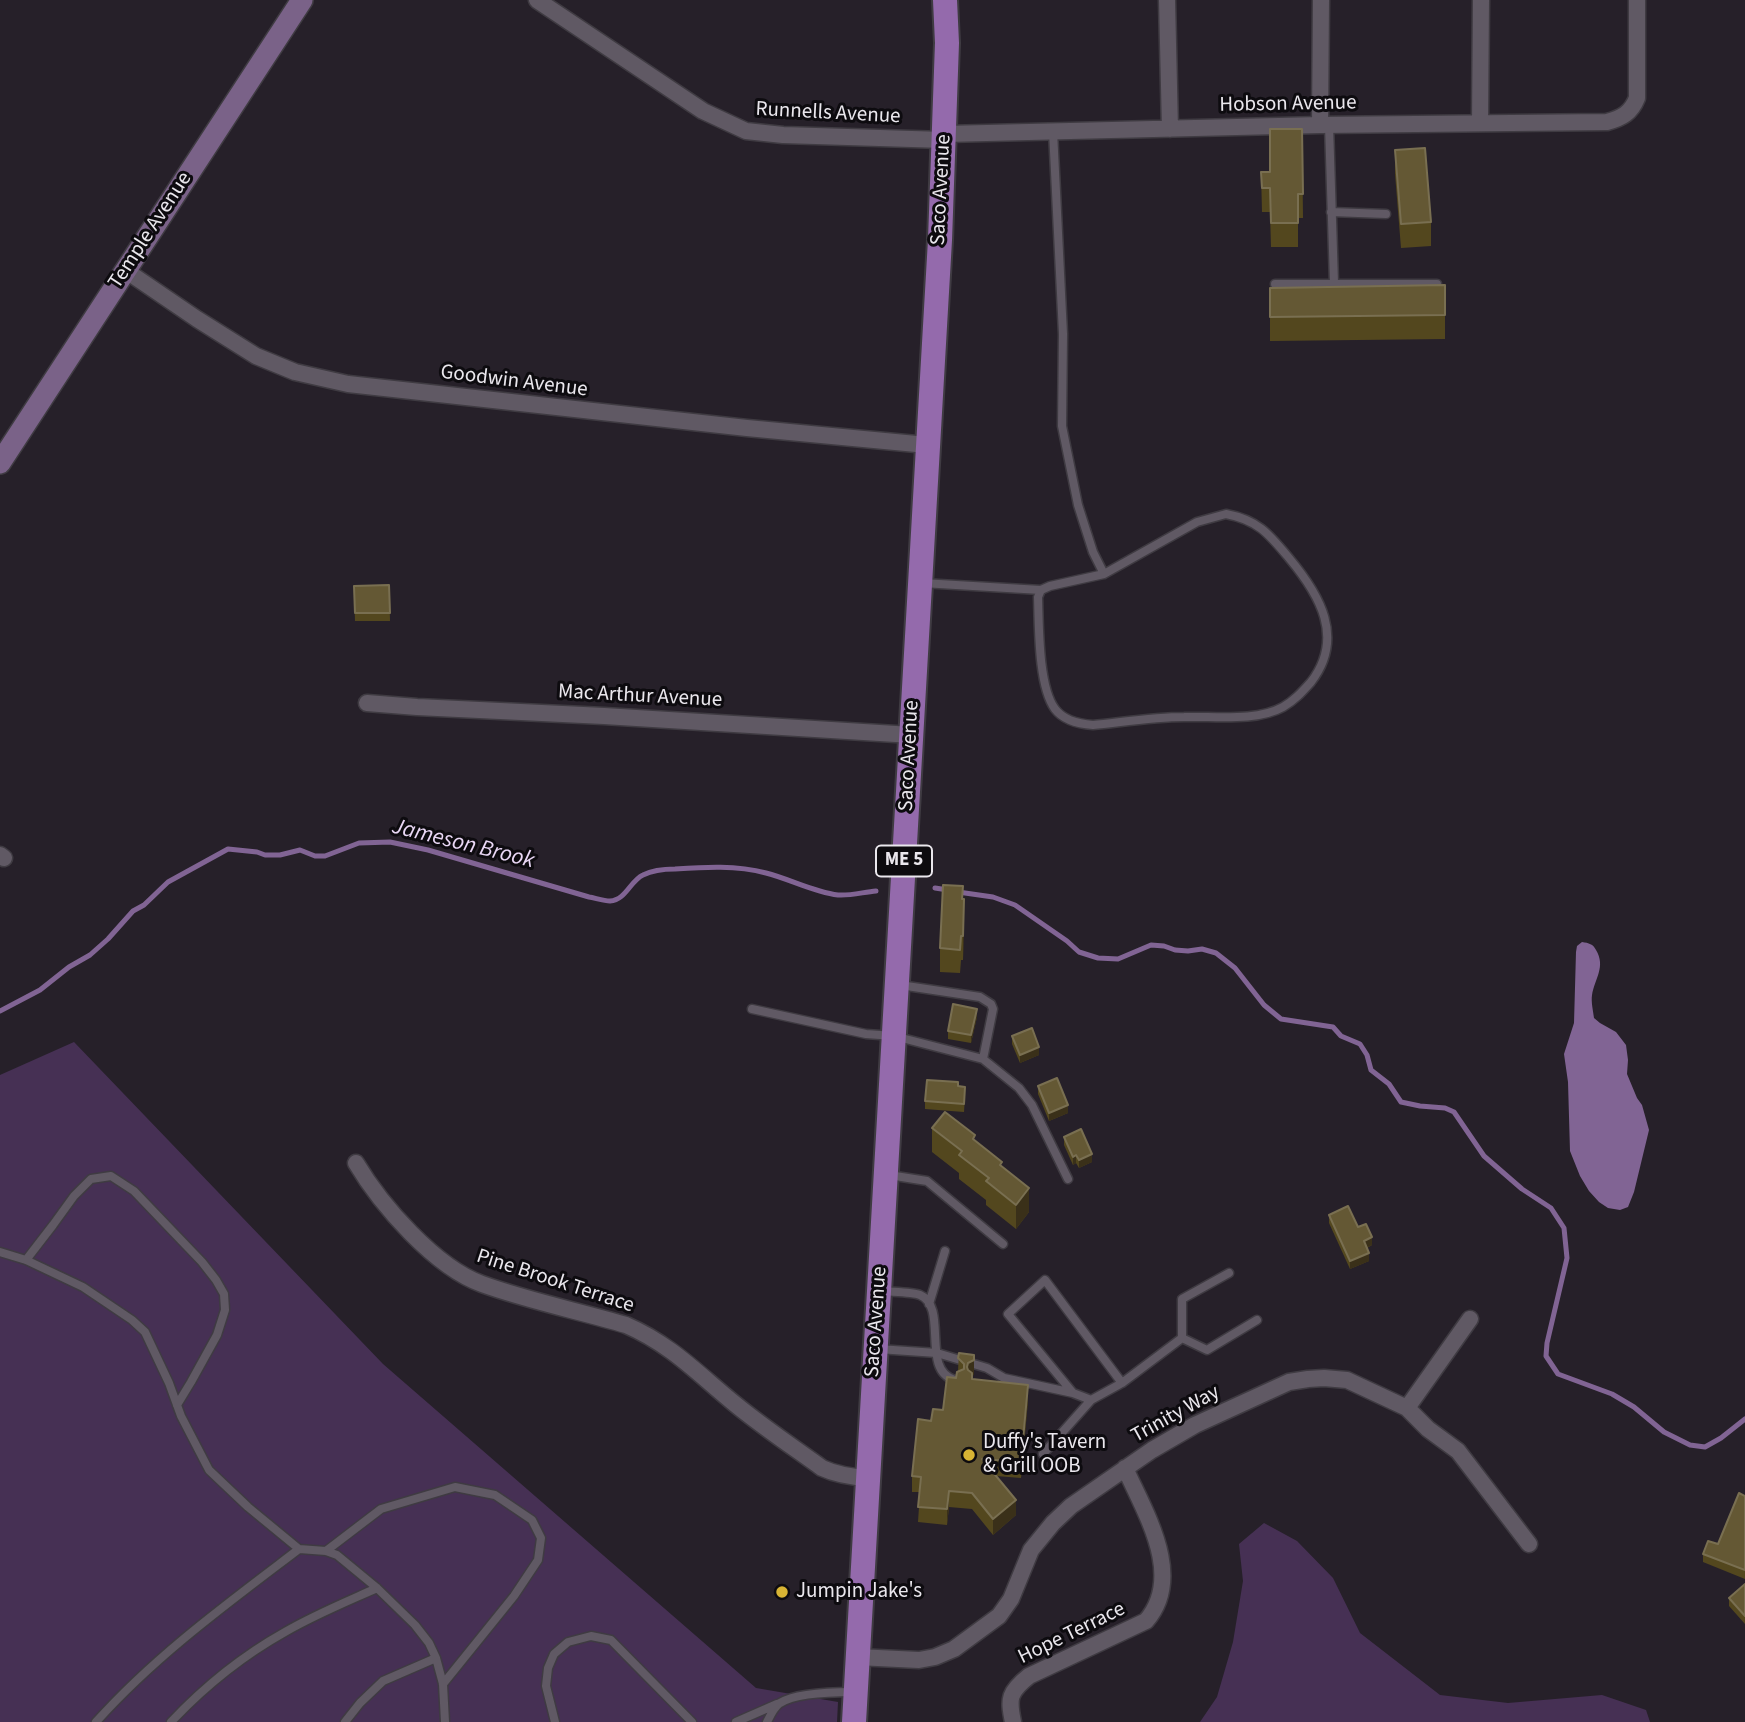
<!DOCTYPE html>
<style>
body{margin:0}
canvas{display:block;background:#262029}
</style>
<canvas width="1745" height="1722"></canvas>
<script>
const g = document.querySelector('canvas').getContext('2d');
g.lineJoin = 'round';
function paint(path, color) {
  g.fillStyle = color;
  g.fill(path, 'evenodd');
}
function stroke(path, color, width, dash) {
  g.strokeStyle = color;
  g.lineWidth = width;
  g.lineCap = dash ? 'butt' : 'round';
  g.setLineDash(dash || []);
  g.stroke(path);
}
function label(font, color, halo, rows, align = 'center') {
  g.font = font + ' "Source Sans 3",sans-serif';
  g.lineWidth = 6;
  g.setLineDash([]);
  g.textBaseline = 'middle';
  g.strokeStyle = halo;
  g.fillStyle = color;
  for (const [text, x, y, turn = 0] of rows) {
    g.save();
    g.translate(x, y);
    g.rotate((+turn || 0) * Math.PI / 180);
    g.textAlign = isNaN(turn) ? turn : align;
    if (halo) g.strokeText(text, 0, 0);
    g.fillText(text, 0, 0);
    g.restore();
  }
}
paint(new Path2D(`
 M74,1042L383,1364L756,1688L838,1702L837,1722H0V1075Z
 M1264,1523L1297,1541L1333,1578L1360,1633L1440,1695L1508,1703L1602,1695L1646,1710L1650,1722H1200L1217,1697L1233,1642L1243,1581L1239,1544Z`), '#463054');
paint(new Path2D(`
 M1582,942C1589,943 1593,944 1596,950C1606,967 1595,978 1592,995C1591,1002 1593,1010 1594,1018L1600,1023L1616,1032L1626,1045L1628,1060L1627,1074L1637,1098L1642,1105L1649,1130L1634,1192L1628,1207L1620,1210L1608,1208L1599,1202L1589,1191L1580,1176L1570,1151L1568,1082L1564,1054L1574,1023L1576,952L1577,946Z`), '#816494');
stroke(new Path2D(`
 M935,888L948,890
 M958,892L993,897L1015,905L1067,941L1079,952L1098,958L1118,959L1151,945L1164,946L1175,950L1188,951L1202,949L1216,953L1235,968L1264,1005L1281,1019L1333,1027L1341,1036L1360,1044L1367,1055L1371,1070L1389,1084L1401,1102L1420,1106L1445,1108L1454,1112L1484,1156L1522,1189L1551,1208L1564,1228L1567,1258L1547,1343L1546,1356L1558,1374L1612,1394L1634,1407L1664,1432L1690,1445L1705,1447L1721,1438L1745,1419
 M0,1011L40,990L69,967L90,955L108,939L133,911L144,905L168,882L228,849L257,852L265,855H280L300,850L315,856H325L359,843L390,842L428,850L589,897C595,898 604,901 610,901C626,900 630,881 643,875C653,870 664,869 675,869C705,867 736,865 766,873C790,879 813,892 838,895C850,896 864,892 876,891`), '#816494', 5);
const lane = new Path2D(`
 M1329,125L1334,283
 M1053,131L1063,334L1062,426L1078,505L1093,552L1104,574
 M1331,212L1386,214
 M1275,284H1437
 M1226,514C1258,520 1269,534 1289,558C1320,595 1345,638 1311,682C1302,692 1295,700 1283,707C1256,722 1214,716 1184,717C1154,717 1123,722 1093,725C1079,724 1064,721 1055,709C1038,686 1039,625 1038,597L1041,590L1050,586L1104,574L1197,522Z
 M922,583L1041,590
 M900,985L980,997L991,1004L993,1009L983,1059L1019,1088L1032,1105L1068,1179
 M752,1009L866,1034L894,1036L983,1059
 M889,1175L927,1181L1003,1244
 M0,1252L26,1260L83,1287L132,1320L145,1332L169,1383L181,1416L209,1470L248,1507L299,1549L326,1551L337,1555L377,1588L415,1625L429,1643L436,1658L443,1684L445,1722
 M26,1260L53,1225L74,1196L91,1179L111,1176L134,1191L202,1262L216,1280L224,1294L225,1310L217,1335L191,1382L177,1405
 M1229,1273L1182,1299V1338L1207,1350L1257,1320
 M882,1291C891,1292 913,1292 920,1295C949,1307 920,1371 955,1380
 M929,1304L945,1251
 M878,1349L937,1353L987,1368L1004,1378L1073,1393L1091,1400L1122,1383L1182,1338
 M1073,1393L1008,1314L1045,1280L1122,1383
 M1043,1454L1091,1400
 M326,1551L381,1509L455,1487L495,1495L532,1520L541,1538L538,1560L514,1596L443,1684
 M96,1722C155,1656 228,1603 299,1549
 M171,1722C203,1688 244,1655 285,1632C314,1615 346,1602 377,1588
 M345,1722L360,1703L383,1681L436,1658
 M555,1722L546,1686L548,1668L554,1654L568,1642L591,1636L611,1640L692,1722
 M736,1722L777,1704
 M767,1722C770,1716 774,1707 780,1703C796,1693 834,1692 853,1692`);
const street = new Path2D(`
 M537,0L703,111L746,131L783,135L944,140
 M1167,0L1170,129
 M1480,123L1481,0
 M1320,125L1321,0
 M945,134L1320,125L1607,122C1622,118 1631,113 1637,98V0
 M125,270L197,319L256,356L295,372L348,384L747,428L927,445
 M367,703L417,707L604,716L912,735
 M0,855L4,858
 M356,1163C381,1205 435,1267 482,1284C529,1301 579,1311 626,1325C672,1345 698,1374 735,1404C763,1427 793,1447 822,1468C837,1475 852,1477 868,1478
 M1407,1408L1470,1319
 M857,1657L919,1660L935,1657L954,1649L999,1616L1011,1599L1031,1550L1053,1523L1071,1506L1152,1450L1195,1425L1289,1382L1308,1379L1324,1378L1347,1380L1407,1408L1428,1429L1458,1451L1529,1544
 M1013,1722C1008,1698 1009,1692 1029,1676L1146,1621C1185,1576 1145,1513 1125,1468`);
const secondary = new Path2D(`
 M0,463L302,0`);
const primary = new Path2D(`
 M854,1722L940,240L947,43L945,0`);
stroke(lane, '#3f3b42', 11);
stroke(street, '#3f3b42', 19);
stroke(secondary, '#3f3b42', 24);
stroke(primary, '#3f3b42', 28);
stroke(lane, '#605964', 8);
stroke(street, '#605964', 16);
stroke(secondary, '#7a6288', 21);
stroke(primary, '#946aac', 24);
paint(new Path2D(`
 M1302,129L1303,218H1298V247H1271L1270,212H1262L1261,172H1270Z
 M1395,150L1431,222V246L1401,248L1395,174Z
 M1445,285V339L1270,341V288Z
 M389,585L390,621H355L354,586Z
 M963,899L964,923L963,960H961L960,973L940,972V948Z
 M977,1017L971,1043L948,1039V1031Z
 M1012,1036L1039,1055L1020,1063L1012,1044Z
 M958,1086L965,1095L964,1112L925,1109V1101Z
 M1038,1086L1068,1113L1049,1121L1038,1094Z
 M932,1128L975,1141L1002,1167L1029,1212L1016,1229L986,1205V1200L959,1179V1173L932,1152Z
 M1064,1137L1092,1162L1079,1168L1076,1163L1073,1165L1064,1145Z
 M1329,1215L1372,1245L1367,1248L1369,1261L1350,1269L1329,1223Z
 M959,1353L974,1371L972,1380L1028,1401L1021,1478L996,1476L1016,1515L993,1535L972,1509L949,1507L947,1525L918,1522L920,1492H912V1476L931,1421L943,1410L956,1378L958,1371Z
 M1745,1496V1579L1703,1562V1554L1718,1544Z
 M1745,1584V1624L1729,1606V1598Z`), '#53471e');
paint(new Path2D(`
 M964,899V923L963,960V936Z
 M977,1009V1017L971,1043V1035Z
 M1039,1047V1055L1020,1063V1055Z
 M1068,1105V1113L1049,1121V1113Z
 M1092,1154V1162L1079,1168V1160Z
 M1076,1155V1163L1073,1165V1157Z
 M1029,1188V1212L1016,1229V1205Z
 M1372,1237V1245L1364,1249V1241Z
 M1369,1253V1261L1350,1269V1261Z
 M974,1355V1375L972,1376V1388L968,1378L967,1367L968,1363Z
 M1028,1385V1401L1021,1478V1462Z
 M949,1491V1507L947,1525V1509Z
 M1016,1500V1515L993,1535V1519Z`), '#3a3019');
const building = new Path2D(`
 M1270,129H1302L1303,194H1298V223H1271L1270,188H1262L1261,172H1270Z
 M1425,148L1431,222L1401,224L1395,150Z
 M1445,285V315L1270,317V288Z
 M389,585L390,613H355L354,586Z
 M943,885L963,886L962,899H964L963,936H961L960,950L940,948Z
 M953,1004L977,1009L971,1035L948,1031Z
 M1032,1028L1039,1047L1020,1055L1012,1036Z
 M1057,1078L1068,1105L1049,1113L1038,1086Z
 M927,1080L958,1082V1086L965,1087L964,1104L925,1101Z
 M945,1112L975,1135L973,1139L1002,1162L1000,1165L1029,1188L1016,1205L986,1181L989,1178L959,1155L962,1151L932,1128Z
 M1081,1129L1092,1154L1079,1160L1076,1155L1073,1157L1064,1137Z
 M1348,1206L1358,1227L1366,1224L1372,1237L1364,1241L1369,1253L1350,1261L1329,1215Z
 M959,1353L974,1355V1360L968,1363L967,1367L968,1370L972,1373V1379L1028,1385L1021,1462L982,1459L1016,1500L993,1519L972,1493L949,1491L947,1509L918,1507L921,1477L912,1476L918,1419L931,1421L933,1409L943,1410L947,1377L956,1378L957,1372L964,1369V1364L958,1358Z
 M1739,1493L1745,1496V1570L1703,1554L1708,1541L1718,1544Z
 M1745,1584V1616L1729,1598Z`);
paint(building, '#645834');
stroke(building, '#796f51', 2);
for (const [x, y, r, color] of [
 [969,1455,7,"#d8b434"],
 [782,1592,7,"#d8b434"]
]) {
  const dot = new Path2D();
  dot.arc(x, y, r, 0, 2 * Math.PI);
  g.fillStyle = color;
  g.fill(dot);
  stroke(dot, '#0d0b0f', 2.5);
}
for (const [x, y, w] of [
 [904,861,56]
]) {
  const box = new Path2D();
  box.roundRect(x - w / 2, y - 15.5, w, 31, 5);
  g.fillStyle = '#0d0b0f';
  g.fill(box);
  stroke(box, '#eae7ed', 2);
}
label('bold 19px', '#eae7ed', null, [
 ["ME 5",904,861]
]);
label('21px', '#eae7ed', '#0d0b0f', [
 ["Hobson Avenue",1288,105,-1],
 ["Runnells Avenue",828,114,3],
 ["Saco Avenue",942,190,-87],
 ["Temple Avenue",151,231,-57],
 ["Goodwin Avenue",514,382,7],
 ["Mac Arthur Avenue",640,697,3],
 ["Saco Avenue",910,756,-87],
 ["Pine Brook Terrace",555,1282,18],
 ["Saco Avenue",877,1322,-86],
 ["Trinity Way",1176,1415,-29],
 ["Hope Terrace",1072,1634,-26]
]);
label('21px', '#eae7ed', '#0d0b0f', [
 ["Duffy's Tavern",983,1443],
 ["& Grill OOB",983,1467],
 ["Jumpin Jake's",796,1592]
], 'left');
label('italic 23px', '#ead8f6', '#0d0b0f', [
 ["Jameson Brook",463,845,14]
]);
</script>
